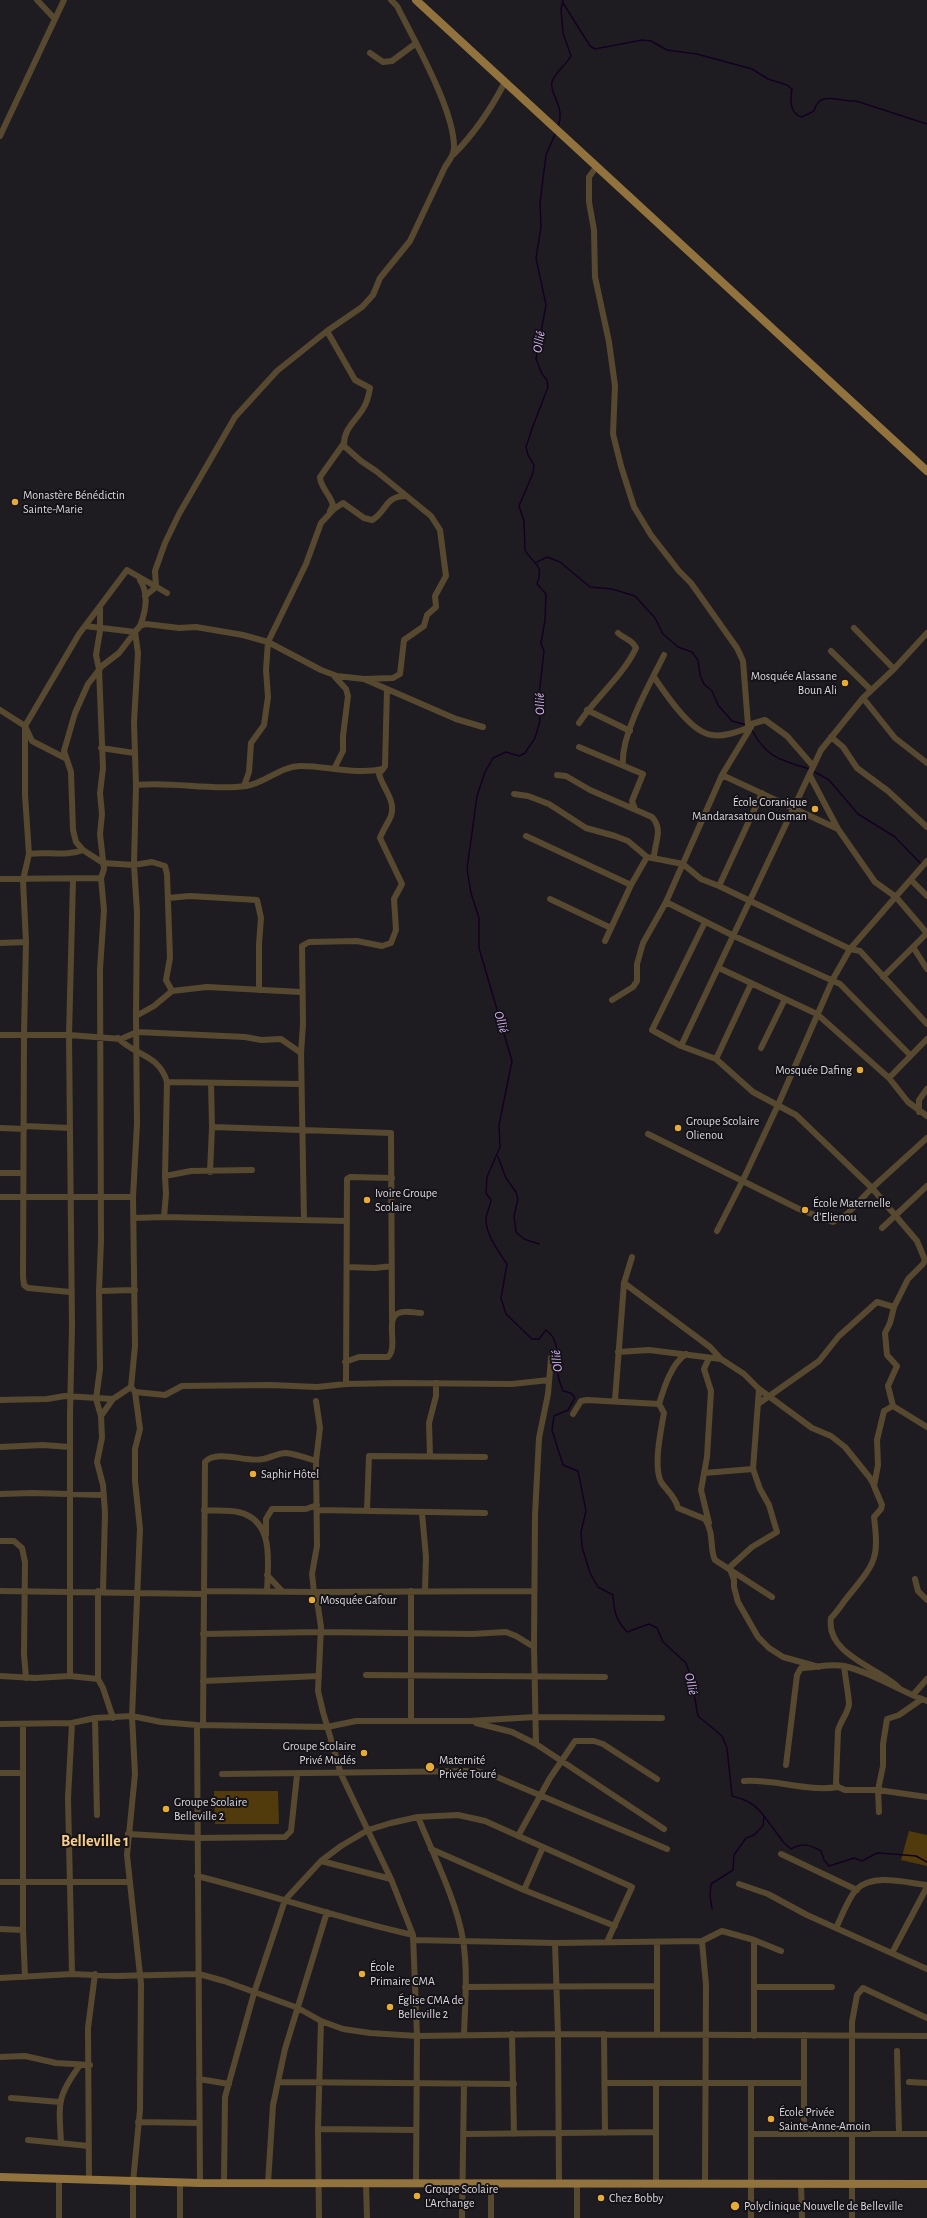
<!DOCTYPE html>
<meta charset="utf-8">
<style>
body{margin:0}
canvas{display:block;background:#1e1c21}
</style>
<canvas width="927" height="2218"></canvas>
<script>
const g = document.querySelector('canvas').getContext('2d');
g.lineJoin = 'round';
function paint(path, color) {
  g.fillStyle = color;
  g.fill(path, 'evenodd');
}
function stroke(path, color, width, dash) {
  g.strokeStyle = color;
  g.lineWidth = width;
  g.lineCap = dash ? 'butt' : 'round';
  g.setLineDash(dash || []);
  g.stroke(path);
}
function label(font, color, halo, rows, align = 'center') {
  g.font = font + ' "Alegreya Sans",sans-serif';
  g.lineWidth = 4;
  g.setLineDash([]);
  g.textBaseline = 'middle';
  g.strokeStyle = halo;
  g.fillStyle = color;
  for (const [text, x, y, turn = 0] of rows) {
    g.save();
    g.translate(x, y);
    g.rotate((+turn || 0) * Math.PI / 180);
    g.textAlign = isNaN(turn) ? turn : align;
    if (halo) g.strokeText(text, 0, 0);
    g.fillText(text, 0, 0);
    g.restore();
  }
}
paint(new Path2D(`
 M214,1791H278L279,1824H215Z
 M909,1831L927,1835V1866L901,1860Z`), '#513a0b');
stroke(new Path2D(`
 M563,3L590,46L595,49L642,40L651,41L667,50L697,54L752,69L768,79L787,85L792,89C790,100 790,114 802,117L814,111C819,90 839,102 856,101L927,124
 M558,127C566,106 549,95 552,82C555,72 566,65 571,56L563,33L561,9L563,0
 M556,132L546,155L540,203L541,227L536,258L546,305L536,359L542,374L547,380L548,387L533,426L526,447L528,455L534,465L533,473L519,506L524,521L525,550C532,564 545,563 537,584L546,594L545,620L541,643L544,651L538,704L540,721L535,738L525,753L519,756L506,752L493,758L485,772L477,796L467,869L471,893L479,918V948L512,1061L499,1125L500,1147L487,1177L486,1193L491,1200C490,1207 487,1212 486,1218C485,1234 499,1252 507,1264L501,1298L506,1314L532,1339H539L546,1330C561,1341 556,1359 558,1375C559,1380 561,1386 563,1391L571,1393L575,1398L568,1410L554,1416L552,1430L563,1465L578,1471L586,1511L581,1532L582,1547L590,1573L598,1587L613,1595C614,1612 616,1620 627,1632L649,1624L657,1628L663,1642L686,1663L691,1677L698,1716L722,1736L727,1748L732,1796C747,1800 755,1804 764,1816L763,1826L754,1835L746,1838L734,1855L733,1870L711,1884L710,1895L712,1909
 M537,562L547,557L560,562L590,587L612,589L635,596L655,618L663,634L678,647L692,652L698,660L700,675L704,684L712,691L718,705L732,721L747,725
 M752,730C767,759 782,760 809,769
 M813,771L829,780L858,814L895,837L922,865
 M498,1157L506,1178L516,1192L518,1199L514,1216L516,1232L524,1239L539,1244
 M764,1816L784,1843L791,1849C803,1842 810,1845 821,1851L824,1860L829,1866L854,1858L862,1861L877,1853L893,1854L916,1856L927,1862`), '#140022', 1.5);
stroke(new Path2D(`
 M37,0L54,18
 M370,53L383,62L392,61L415,44
 M0,136L64,0
 M453,155C474,134 492,107 505,82
 M597,166L589,177V202L594,230L595,277L609,342L615,386L613,434L621,466L634,507L651,535L679,571L691,583L737,648L743,661L748,725L765,720L787,736L813,766
 M327,331L355,380L370,388C369,394 367,402 364,407C358,419 343,428 344,446L361,461L376,471L431,516L440,530L446,576L435,596L436,607L427,615L424,626L404,640L400,674L393,678L364,679
 M330,511L333,505C330,494 320,487 320,477L344,443
 M145,596L156,587L155,571L165,543L179,514L235,417L277,371L327,331L362,307L373,295L380,278L410,241L445,167C449,161 454,155 454,148C455,111 414,40 397,6L391,0
 M100,607V631L96,655L99,669L103,768L100,793L102,814L100,834L104,869L101,878L104,910L100,969L101,1241L99,1291L100,1369L96,1399L101,1416
 M85,626L135,632L140,626L146,624L179,628L196,627L243,635L268,642L321,670L337,676L364,679L456,719L483,727
 M140,626C146,611 149,594 140,580
 M854,628L894,669
 M135,632L119,653L102,666L88,684L75,713L64,751L71,772L73,830L76,842L83,850L103,863L134,865L152,862L165,866L167,874L170,958L166,980L172,991
 M135,632L138,653L134,722L136,785L134,865L137,912L136,1016
 M831,651L871,690
 M335,677L346,689L348,696L343,736V751L335,767
 M654,677C665,693 691,733 712,735C725,737 739,731 751,727
 M863,698L895,738L927,763
 M0,710L25,726L32,741L65,758
 M587,710L630,731
 M579,723C596,697 623,676 636,648C632,639 624,639 618,633
 M831,737L843,747L857,768L888,791L927,827
 M579,747L643,774L632,801L635,809
 M101,748L134,753
 M623,765C620,735 651,682 664,655
 M557,775L566,776L590,790L652,817C664,830 654,843 654,858
 M722,775L838,829
 M810,776L838,829L875,882L896,897L927,933L883,977
 M136,785C173,781 210,791 246,786C266,783 280,766 301,766C327,766 357,775 383,769L385,766L387,689
 M244,786L249,772L251,743L264,725L268,697L266,670L268,642L306,564L321,523L334,509L343,503L364,518L372,520C387,512 384,496 406,496
 M514,794L528,796L549,804L586,828L615,836L628,841L647,857L683,864L701,879L719,886L850,949L860,951L927,1024
 M526,836L631,885
 M29,854C47,851 66,857 83,850
 M0,879L101,878
 M911,880L927,896
 M719,886L762,793
 M168,898L190,896L257,900L261,918L259,944V990
 M550,899L611,928
 M666,902L734,936L840,984L910,1055
 M705,922L652,1030L681,1046L716,1059L753,1092L796,1115L872,1188L917,1241L925,1260L923,1264L908,1279L894,1307L890,1323L885,1333L887,1355L897,1366L888,1386L893,1406L927,1427
 M605,941L631,885L647,857
 M0,943L26,942
 M913,947L927,969
 M719,968L817,1014L889,1078L908,1102L927,1116
 M301,992L207,987L172,991L154,1006L136,1016L137,1124L133,1197L135,1346L131,1387L135,1392L165,1395L182,1386L271,1385L317,1387L346,1384L398,1383L512,1384L549,1380
 M612,1000L633,987L637,981V964L643,943L666,902L722,775L751,727L748,725
 M0,1035H69L121,1039L137,1032L245,1037L261,1040L281,1039L301,1053
 M118,1038C135,1056 159,1054 167,1082L165,1176
 M681,1046L821,750L863,698L894,669L927,633
 M761,1048L785,999
 M716,1059L751,984
 M889,1078L927,1039
 M167,1082L301,1084
 M211,1083L212,1127L391,1133L392,1320
 M919,1112V1100L927,1089
 M24,1126L70,1128
 M0,1128L24,1129
 M648,1134L799,1209L833,1222L847,1214L872,1188L927,1138
 M210,1172L212,1127
 M0,1173H23
 M0,1197H133
 M164,1217L166,1194L165,1176L191,1171L252,1170
 M134,1218L164,1217L347,1221
 M304,1220L301,1053L303,1024L302,946L309,942L357,941L382,946L391,943L396,930L394,899L402,884L380,838C383,830 388,823 391,816C396,800 383,789 379,774L383,769
 M882,1228L927,1186
 M717,1231L743,1180L778,1105L833,979L850,949L927,861
 M347,1267L375,1268L392,1266
 M624,1283L710,1347L721,1359
 M99,1291L135,1290
 M70,1292L28,1288L24,1285L23,1276L24,1035L26,942L23,880L29,854L25,795V726L79,634L127,570L167,593
 M618,1352L649,1350L721,1359L744,1374L759,1389L812,1428L831,1436L845,1447L870,1478L874,1485
 M686,1354C671,1364 664,1388 659,1404L664,1413C661,1430 653,1466 661,1482C667,1491 675,1496 678,1508L705,1519C715,1535 709,1547 715,1560L772,1597
 M345,1362L359,1357H388C399,1347 384,1318 399,1313C405,1310 415,1313 421,1313
 M346,1384L347,1179L350,1177L392,1178
 M759,1389L753,1469L760,1489L769,1505L777,1532L752,1547L731,1566L730,1569L734,1580V1587L738,1602L758,1637L769,1648L783,1657L819,1667
 M0,1400L47,1399L65,1396L113,1399L131,1387
 M615,1400L624,1283L632,1257
 M758,1404L819,1361L839,1336L877,1302L894,1307
 M893,1406L884,1411L877,1440L878,1465L874,1486L882,1505L881,1509L874,1517C879,1558 876,1562 850,1594C843,1602 838,1611 831,1618C825,1655 882,1669 900,1689
 M573,1414L581,1401L587,1400L659,1404
 M0,1447L43,1445L70,1447
 M430,1456L429,1423L436,1396V1383
 M704,1473L753,1469
 M0,1494L32,1493L104,1495
 M204,1510C215,1511 228,1510 238,1512C275,1520 268,1563 267,1591
 M317,1510L485,1513
 M367,1510L369,1456L485,1457
 M422,1513L426,1557L425,1591
 M709,1523L701,1490L707,1457L711,1391L704,1369L709,1358
 M266,1535V1519L272,1509H306L317,1505
 M0,1541H14L22,1548L25,1562L24,1654L26,1678
 M267,1575L282,1591
 M915,1579L918,1591L927,1600
 M0,1591L203,1594
 M98,1591V1679
 M103,1591L105,1513L103,1485L97,1462L102,1438L101,1416L113,1399
 M204,1591L314,1592L312,1574L317,1546L316,1461L320,1428L316,1401
 M411,1591V1721
 M316,1592L534,1591
 M318,1593L317,1600L321,1627L318,1691L323,1712L341,1774L391,1879L413,1935L417,2036L416,2183
 M203,1634L321,1632L472,1634L506,1632L516,1636L534,1647
 M844,1666C845,1675 849,1698 849,1704C848,1714 840,1721 838,1731L836,1783L838,1787L845,1790H878L927,1797
 M366,1675L605,1677
 M0,1676L35,1678L70,1676L98,1679L103,1688L113,1718
 M70,1676V1414L72,1326L69,1035L73,880
 M203,1681L319,1676
 M913,1695L927,1679
 M95,1718L97,1815
 M72,1723L68,1798L72,1974
 M476,1723L512,1732L536,1744L664,1829
 M0,1724L72,1723L95,1718L132,1716L161,1722L197,1725L327,1727L356,1721H469L535,1717L662,1718
 M23,1724V1930L25,1977
 M197,1725L200,2183
 M203,1725L205,1462C217,1449 248,1463 263,1459C271,1458 277,1453 286,1453C296,1454 307,1458 316,1461
 M536,1744L534,1647L535,1515L539,1438L548,1394L551,1358
 M786,1765L797,1675L801,1668C815,1668 830,1663 844,1666C874,1673 899,1691 927,1701
 M0,1773H23
 M222,1774L476,1771L497,1777L667,1849
 M744,1781C776,1779 807,1792 838,1787
 M879,1812L878,1790L883,1766V1744L887,1719L899,1715L922,1699
 M418,1817C433,1854 457,1902 463,1940C468,1971 465,2004 464,2035
 M128,1834L197,1838L285,1837L291,1831L297,1775
 M518,1836L550,1778L575,1741H594L603,1744L657,1779
 M431,1849L524,1890L615,1926
 M781,1854L857,1890
 M321,1861L391,1879
 M197,1876C269,1894 340,1919 413,1935
 M0,1882H129
 M739,1884L768,1894L807,1915L927,1969
 M524,1890L543,1847
 M836,1928C841,1918 849,1896 857,1889C874,1873 906,1883 927,1885
 M0,1929L23,1930
 M413,1940L555,1943L702,1941L722,1931L754,1940L781,1951
 M702,1941L706,1985L705,2183
 M657,1942V2035
 M555,1943L558,2034L559,2184
 M892,1953L927,1887
 M0,1978L72,1974L116,1976L199,1974L224,1981L298,2008L321,2021L343,2029L370,2033L417,2036L558,2034L927,2036
 M465,1987L657,1986
 M755,1987H832
 M512,2034L514,2134
 M604,2034L605,2133
 M804,2035V2134
 M754,2036V1940
 M897,2051L899,2133
 M0,2057L25,2056L56,2063L90,2065
 M199,2079L229,2084
 M278,2082L514,2084
 M909,2082L927,2083
 M606,2083H804
 M656,2083V2183
 M11,2098L60,2102
 M138,2122L199,2123
 M318,2129L416,2130
 M464,2134L656,2132
 M751,2134H927
 M28,2140L89,2146
 M61,2143C59,2103 56,2098 80,2065
 M59,2178V2218
 M89,2178L88,2028L95,1974
 M180,2183V2218
 M224,2183L225,2097L254,1993L285,1900L321,1861L341,1846L368,1830L391,1823L418,1817L458,1815L485,1821L632,1887L607,1942
 M268,2183L273,2105L285,2049L327,1912
 M366,2183L367,2218
 M491,2183V2218
 M577,2183V2218
 M801,2183L802,2218
 M133,2218V2182L140,2110L141,1984L127,1855L135,1774L132,1716L140,1529L135,1481V1449L140,1429L135,1392
 M319,2218L318,2129L321,2021
 M462,2218L464,2084
 M751,2218V2083
 M852,2218V2022L857,1995L863,1988L927,2018`), '#574830', 6);
stroke(new Path2D(`
 M416,0L927,471
 M0,2177L200,2183L927,2184`), '#92733e', 8);
for (const [x, y, r, color] of [
 [15,502,4,"#e8ab37"],
 [845,683,4,"#e8ab37"],
 [815,809,4,"#e8ab37"],
 [860,1070,4,"#e8ab37"],
 [678,1128,4,"#e8ab37"],
 [367,1200,4,"#e8ab37"],
 [805,1210,4,"#e8ab37"],
 [253,1474,4,"#e8ab37"],
 [312,1600,4,"#e8ab37"],
 [364,1753,4,"#e8ab37"],
 [430,1767,5,"#e8ab37"],
 [166,1809,4,"#e8ab37"],
 [362,1974,4,"#e8ab37"],
 [390,2007,4,"#e8ab37"],
 [771,2119,4,"#e8ab37"],
 [417,2196,4,"#e8ab37"],
 [601,2198,4,"#e8ab37"],
 [735,2206,5,"#e8ab37"]
]) {
  const dot = new Path2D();
  dot.arc(x, y, r, 0, 2 * Math.PI);
  g.fillStyle = color;
  g.fill(dot);
  stroke(dot, '#151317', 1.5);
}
label('12px', '#dad8dc', '#151317', [
 ["Monastère Bénédictin",23,495],
 ["Sainte-Marie",23,509],
 ["Mosquée Alassane",837,676,"right"],
 ["Boun Ali",837,690,"right"],
 ["École Coranique",807,802,"right"],
 ["Mandarasatoun Ousman",807,816,"right"],
 ["Mosquée Dafing",852,1070,"right"],
 ["Groupe Scolaire",686,1121],
 ["Olienou",686,1135],
 ["Ivoire Groupe",375,1193],
 ["Scolaire",375,1207],
 ["École Maternelle",813,1203],
 ["d'Elienou",813,1217],
 ["Saphir Hôtel",261,1474],
 ["Mosquée Gafour",320,1600],
 ["Groupe Scolaire",356,1746,"right"],
 ["Privé Mudés",356,1760,"right"],
 ["Maternité",439,1760],
 ["Privée Touré",439,1774],
 ["Groupe Scolaire",174,1802],
 ["Belleville 2",174,1816],
 ["École",370,1967],
 ["Primaire CMA",370,1981],
 ["Église CMA de",398,2000],
 ["Belleville 2",398,2014],
 ["École Privée",779,2112],
 ["Sainte-Anne-Amoin",779,2126],
 ["Groupe Scolaire",425,2189],
 ["L'Archange",425,2203],
 ["Chez Bobby",609,2198],
 ["Polyclinique Nouvelle de Belleville",744,2206]
], 'left');
label('italic 13px', '#d7b4f7', '#151317', [
 ["Ollié",539,342,-80],
 ["Ollié",540,704,-91],
 ["Ollié",501,1022,74],
 ["Ollié",557,1361,-96],
 ["Ollié",691,1684,77]
]);
label('bold 16px', '#f7cd87', '#151317', [
 ["Belleville 1",95,1841]
]);
</script>
